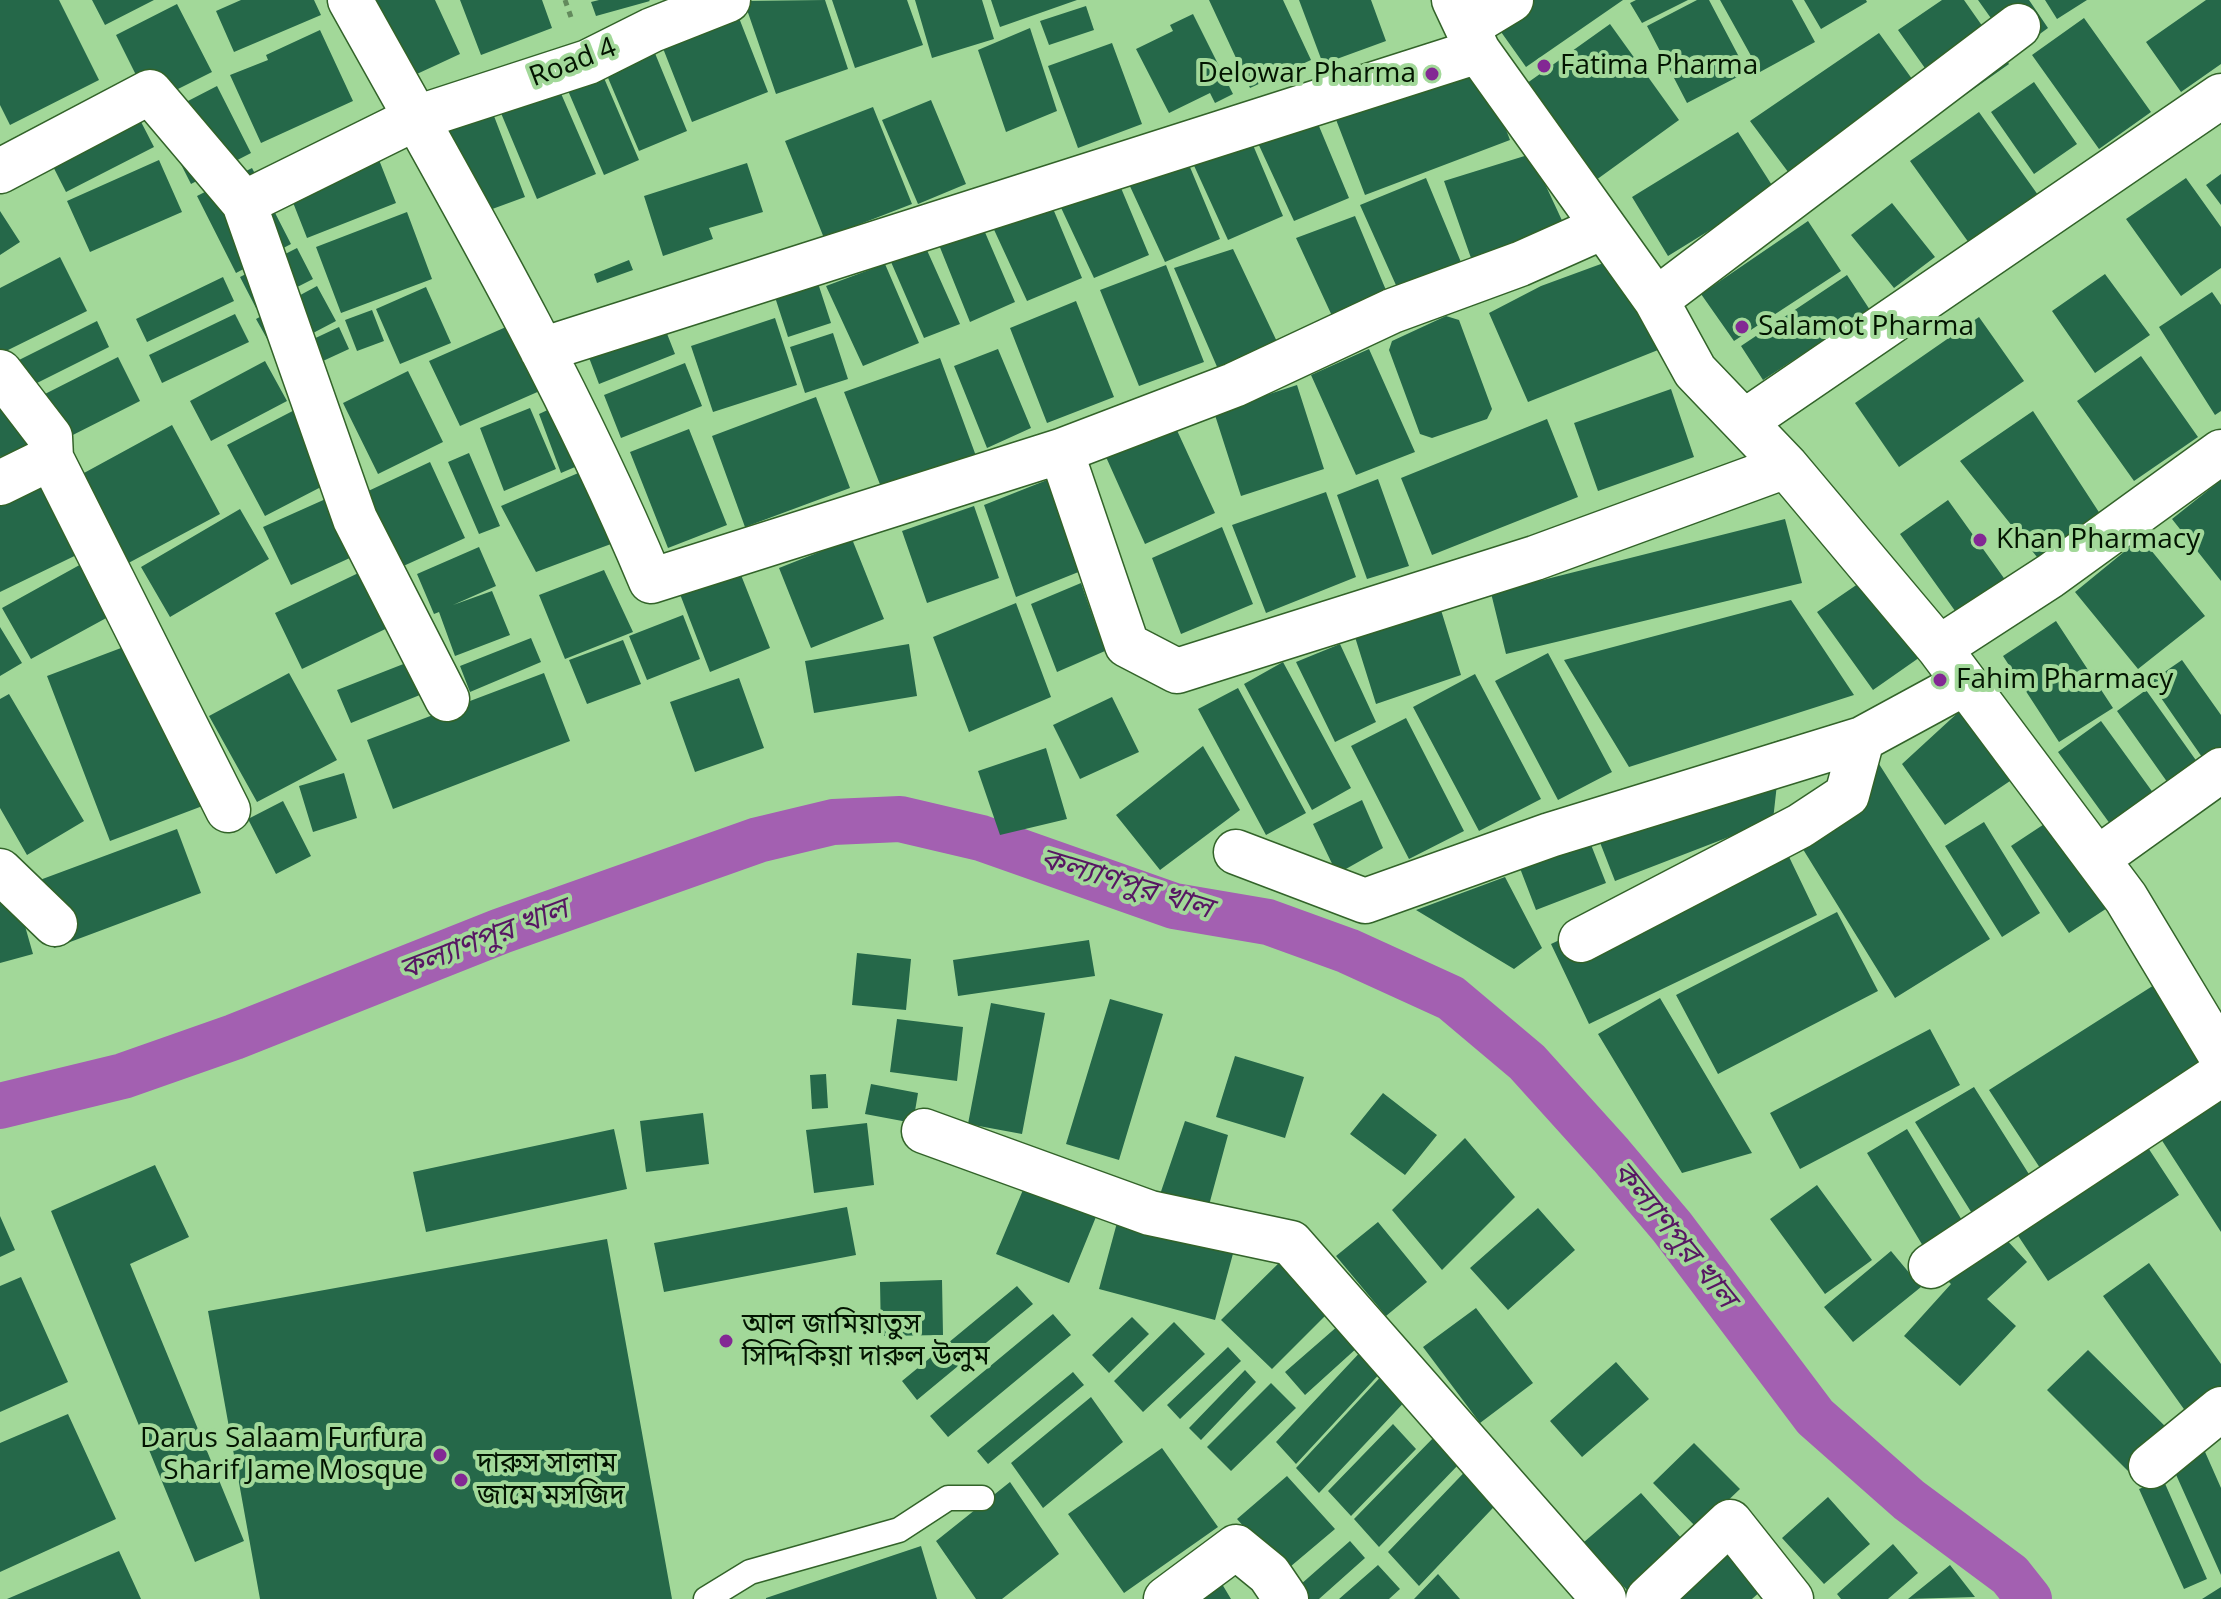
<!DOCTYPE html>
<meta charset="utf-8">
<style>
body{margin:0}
canvas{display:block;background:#a2d899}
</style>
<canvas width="2221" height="1599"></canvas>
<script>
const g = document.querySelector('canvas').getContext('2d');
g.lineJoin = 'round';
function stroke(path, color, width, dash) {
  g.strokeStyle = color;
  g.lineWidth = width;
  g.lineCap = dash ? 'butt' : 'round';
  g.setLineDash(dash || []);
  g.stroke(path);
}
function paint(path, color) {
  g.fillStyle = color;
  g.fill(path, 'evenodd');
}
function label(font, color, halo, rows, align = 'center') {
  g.font = font + ' "Open Sans","Noto Sans Bengali",sans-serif';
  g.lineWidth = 8;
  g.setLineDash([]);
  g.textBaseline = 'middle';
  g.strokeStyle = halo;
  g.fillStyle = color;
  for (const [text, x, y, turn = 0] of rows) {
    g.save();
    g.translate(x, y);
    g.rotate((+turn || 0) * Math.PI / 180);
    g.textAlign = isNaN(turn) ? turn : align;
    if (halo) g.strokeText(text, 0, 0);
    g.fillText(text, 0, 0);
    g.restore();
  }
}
stroke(new Path2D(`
 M0,1106L123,1076L234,1037L501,931L758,840L833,822L900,819L981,838L1174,906L1268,922L1348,951L1451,998L1527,1062L1611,1155L1672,1227L1815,1417L1909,1500L2010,1575L2029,1599`), '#a360b1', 46);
paint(new Path2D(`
 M0,0H59L99,80L10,125L0,105Z
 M92,0H154L105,25Z
 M241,0H314L321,15L234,52L216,11Z
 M352,0H435L460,54L391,86Z
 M460,0H542L552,28L481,55Z
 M599,0H649L650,1L596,16L591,2Z
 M732,0L768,92L692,122L655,28Z
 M825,0L848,69L776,94L744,1Z
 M832,0H907L923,45L855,68Z
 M915,0H982L994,39L932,58Z
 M991,0H1077L1000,27Z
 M1209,0H1283L1311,60L1250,88Z
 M1299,0H1371L1386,41L1323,64Z
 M1496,0H1623L1526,67L1484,8Z
 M1636,0H1688L1642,23L1630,3Z
 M1697,0H1709L1747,72L1687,103L1647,26Z
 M1720,0H1792L1815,42L1760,72Z
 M1804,0H1866L1867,2L1821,29Z
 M1942,0H1964L2009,64L1951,105L1898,30Z
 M1978,0H2029L2048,28L2015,52Z
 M2045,0H2087L2057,19Z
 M2206,0H2221V64L2181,92L2146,42Z
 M177,4L212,72L150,103L116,35Z
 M1086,6L1094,30L1049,45L1040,21Z
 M1193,14L1233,94L1215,103L1210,93L1169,113L1136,49L1173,31L1170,25Z
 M2084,18L2151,112L2099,149L2032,55Z
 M1610,24L1679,120L1585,188L1516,91Z
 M1030,28L1057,111L1006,132L978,50Z
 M320,30L353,101L261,143L230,75L268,60L266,55Z
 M1879,33L1938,115L1812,204L1750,121Z
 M1112,43L1142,124L1078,148L1048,66Z
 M652,46L687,131L639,151L603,66Z
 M1475,48L1510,140L1365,195L1330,104Z
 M601,71L639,160L604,175L566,86Z
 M556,82L596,174L537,199L498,106Z
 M2034,82L2077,144L2034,174L1991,112Z
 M122,85L154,147L66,192L34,129Z
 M217,86L251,153L191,184L157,117Z
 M931,100L966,184L918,204L882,120Z
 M489,103L525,197L465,219L430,126Z
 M873,107L912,204L824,238L785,141Z
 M1979,112L2038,195L1969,243L1910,161Z
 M1316,119L1349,198L1294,221L1257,141Z
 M1738,132L1775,190L1668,256L1632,197Z
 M370,137L396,203L307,238L281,172Z
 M1250,138L1283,216L1228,240L1191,159Z
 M1531,154L1566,229L1471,258L1444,181Z
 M159,160L182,212L90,252L67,201Z
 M1187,160L1220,239L1165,262L1128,182Z
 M747,163L763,212L709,228L713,239L663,256L644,196Z
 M252,168L291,244L236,273L197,196Z
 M2221,174V205L2206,185Z
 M1116,176L1149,255L1094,278L1056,197Z
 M1426,178L1468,279L1404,303L1360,205Z
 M2186,178L2221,227V268L2181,296L2126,219Z
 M1049,199L1082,278L1027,301L990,221Z
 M1892,203L1935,257L1894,288L1851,235Z
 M0,211L20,242L0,255Z
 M407,212L432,279L341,313L316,247Z
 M1355,216L1388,295L1333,318L1296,238Z
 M1808,221L1841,271L1734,341L1701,294Z
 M981,223L1015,302L970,322L937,240Z
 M297,248L313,279L256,308L240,277Z
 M926,248L960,324L924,338L888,255Z
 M1233,249L1280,348L1218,369L1174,268Z
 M60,257L87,311L0,354V288Z
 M629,260L633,270L597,283L594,274Z
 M1609,261L1668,346L1528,402L1489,313L1541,286Z
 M885,264L919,343L863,366L826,286Z
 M1166,265L1204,362L1139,386L1100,290Z
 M2105,274L2150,335L2095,373L2052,311Z
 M1847,275L1870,310L1763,380L1741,346Z
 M223,277L234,301L147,342L136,319Z
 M816,277L831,323L788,337L773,291Z
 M317,286L336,321L275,353L256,319Z
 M426,287L451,343L400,364L376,309Z
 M2212,292L2221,305V411L2215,415L2159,327Z
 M1076,301L1114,397L1047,423L1010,328Z
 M372,310L384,341L357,351L345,320Z
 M235,314L249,342L162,383L149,355Z
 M1446,316L1459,320L1492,409L1487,419L1432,438L1420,434L1389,350L1392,341Z
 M1979,317L2024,381L1899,467L1855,403Z
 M775,318L797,385L713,412L691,346Z
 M97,321L109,347L29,387L17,361Z
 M515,323L542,390L460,426L429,361Z
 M664,326L675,354L599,384L588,355Z
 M339,327L349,349L286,378L275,357Z
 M833,333L848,379L805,393L790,347Z
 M998,349L1031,428L987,448L954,366Z
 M1369,349L1415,452L1356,475L1311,375Z
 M2141,356L2198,437L2134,481L2077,401Z
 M118,357L140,401L59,442L37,398Z
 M940,358L976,456L881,487L844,392Z
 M265,361L287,401L211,441L190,401Z
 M685,363L702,406L621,438L604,395Z
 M408,371L443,442L378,474L343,403Z
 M1297,385L1324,469L1241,496L1214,412Z
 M1671,389L1694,457L1598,491L1574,423Z
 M0,394L46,453L30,460L24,447L0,457Z
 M816,397L850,488L745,527L712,436Z
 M567,401L589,461L561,473L539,414Z
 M310,402L348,473L265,516L227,445Z
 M530,408L556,469L504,491L480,428Z
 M2033,411L2106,523L2045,567L1960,461Z
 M1547,419L1578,497L1432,555L1401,478Z
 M172,425L220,514L121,567L73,479Z
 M1175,426L1215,513L1145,544L1106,457Z
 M689,429L727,525L668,548L630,452Z
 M469,453L500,526L479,534L448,462Z
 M430,462L465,538L399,568L364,493Z
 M590,468L619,541L536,572L501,506Z
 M55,476L91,548L0,592V502Z
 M1378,479L1409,566L1367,579L1337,495Z
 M1047,480L1081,571L1016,597L984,505Z
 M2221,480V581L2172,519Z
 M1326,492L1356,577L1266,613L1232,525Z
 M339,493L365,551L291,585L263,527Z
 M1948,500L2006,581L1958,615L1900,534Z
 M974,506L999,578L927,603L902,531Z
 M240,509L269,559L170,617L141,567Z
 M1785,519L1802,583L1506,654L1491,593Z
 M1222,527L1253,604L1181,634L1152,558Z
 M2141,538L2205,616L2138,669L2075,592Z
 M852,539L884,619L811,648L779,568Z
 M479,547L496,586L453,605L492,591L510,635L455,656L439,612L434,614L417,574Z
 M103,552L132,604L31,659L2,608Z
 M737,565L770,648L710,672L678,589Z
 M373,566L400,622L302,669L275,613Z
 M604,570L633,632L565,659L539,595Z
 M1868,577L1923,655L1873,690L1817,612Z
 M1081,583L1105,651L1057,672L1031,604Z
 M1791,600L1854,695L1629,767L1564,660Z
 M1016,603L1051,697L969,732L933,637Z
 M1441,610L1461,675L1376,704L1355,637Z
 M683,615L700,659L647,680L629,636Z
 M2056,621L2113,708L2059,742L2003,656Z
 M0,627L22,663L0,676Z
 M158,634L221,799L110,841L47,676Z
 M531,638L541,662L470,692L460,666Z
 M623,640L641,684L587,704L569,660Z
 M909,644L917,696L814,713L805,661Z
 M1340,644L1376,722L1335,742L1296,662Z
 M1548,653L1612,772L1558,800L1495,681Z
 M429,654L442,686L351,723L337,690Z
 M2182,660L2221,715V749L2204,760L2150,682Z
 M1283,662L1351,788L1312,810L1244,684Z
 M289,673L337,760L257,802L209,716Z
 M544,673L570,741L393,809L367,740Z
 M1475,674L1541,799L1479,831L1413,707Z
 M739,678L764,748L695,772L670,702Z
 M1238,688L1306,813L1266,835L1198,709Z
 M2146,690L2200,766L2170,786L2117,711Z
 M9,694L84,821L27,855L0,808V699Z
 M1112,697L1139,752L1080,779L1053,725Z
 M1963,708L2010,781L1945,825L1902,764Z
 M1406,718L1464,831L1409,859L1351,746Z
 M2101,721L2154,794L2113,828L2058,752Z
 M1782,739L1773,820L1615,881L1587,809Z
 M1867,745L1990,939L1895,998L1788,825Z
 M1203,746L1240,810L1160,870L1116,815Z
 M1046,748L1067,819L1000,835L978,771Z
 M344,773L357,818L313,832L299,786Z
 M1362,800L1383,848L1337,874L1313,824Z
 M283,801L311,856L276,874L248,819Z
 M1577,809L1606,883L1536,910L1508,837Z
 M2064,811L2121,899L2069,933L2011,846Z
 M1984,822L2040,913L2002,937L1945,846Z
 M177,829L201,893L54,948L29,884Z
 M1779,836L1817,915L1589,1024L1551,944Z
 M5,856L33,954L0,963V858Z
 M1505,877L1542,948L1514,969L1416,910Z
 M1837,912L1878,991L1718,1074L1676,995Z
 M1089,940L1095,976L958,996L953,960Z
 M857,953L911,959L906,1010L852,1005Z
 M2162,980L2212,1059L2040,1168L1989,1090Z
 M1660,998L1752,1153L1682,1173L1598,1034Z
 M1110,999L1163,1014L1119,1160L1066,1144Z
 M991,1003L1045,1013L1022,1134L968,1124Z
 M897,1019L963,1027L957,1081L890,1072Z
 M1930,1029L1960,1085L1800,1169L1770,1113Z
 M1235,1056L1304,1077L1285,1138L1216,1117Z
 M826,1074L828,1108L812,1109L810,1075Z
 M2221,1082V1232L2152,1125Z
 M871,1084L918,1093L913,1123L865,1114Z
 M1974,1087L2032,1179L1973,1215L1915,1122Z
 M1383,1093L1437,1135L1405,1175L1350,1134Z
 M703,1113L709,1164L646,1172L640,1121Z
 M1185,1121L1228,1135L1202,1231L1153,1215Z
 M867,1123L874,1185L814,1193L806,1130Z
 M614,1129L627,1189L426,1232L413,1172Z
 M1907,1129L1969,1232L1929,1256L1867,1153Z
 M2141,1137L2179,1195L2048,1281L2009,1222Z
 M1465,1138L1515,1197L1442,1270L1392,1210Z
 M155,1165L189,1237L130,1264L244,1541L195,1562L51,1211Z
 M1028,1178L1100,1207L1069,1283L996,1254Z
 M1817,1185L1872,1260L1825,1294L1770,1219Z
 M847,1207L856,1255L664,1292L654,1243Z
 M1538,1208L1575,1250L1508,1310L1470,1268Z
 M0,1216L15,1250L0,1257Z
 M1118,1219L1234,1250L1215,1320L1099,1289Z
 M1378,1222L1427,1282L1386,1316L1336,1256Z
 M1992,1224L2027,1262L1987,1299L2016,1326L1960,1386L1904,1336L1951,1284L1939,1272Z
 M607,1239L672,1599H260L208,1311Z
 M1891,1251L1921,1287L1853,1342L1824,1307Z
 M1286,1256L1335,1306L1272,1369L1221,1320Z
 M2149,1263L2221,1364V1388L2186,1412L2103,1296Z
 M21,1277L68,1382L0,1412V1286Z
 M942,1280L943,1335L881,1336L880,1282Z
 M1017,1286L1033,1304L917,1400L902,1381Z
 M1476,1308L1533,1383L1480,1423L1423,1347Z
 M1053,1314L1071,1335L948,1437L930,1416Z
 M1132,1317L1149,1334L1109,1373L1092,1355Z
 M1174,1322L1205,1354L1143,1412L1114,1381Z
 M1339,1325L1358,1347L1305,1395L1285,1372Z
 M1228,1347L1241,1361L1180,1419L1167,1405Z
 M1365,1347L1385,1368L1296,1464L1276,1442Z
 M2088,1350L2174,1435L2133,1476L2047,1390Z
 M1616,1362L1649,1399L1582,1457L1550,1421Z
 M1245,1370L1256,1382L1201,1440L1189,1428Z
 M1386,1371L1410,1396L1319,1493L1296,1468Z
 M1073,1372L1084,1385L988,1464L977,1451Z
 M1271,1383L1296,1408L1231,1471L1207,1447Z
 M1091,1397L1123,1442L1043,1508L1011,1463Z
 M68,1414L116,1519L0,1572V1443Z
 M1393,1424L1416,1449L1351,1516L1328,1491Z
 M1436,1435L1461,1462L1379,1547L1354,1519Z
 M1694,1443L1740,1489L1698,1529L1653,1483Z
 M2202,1445L2221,1488V1575L2169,1459Z
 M1162,1448L1218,1527L1124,1593L1068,1514Z
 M1478,1458L1508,1492L1419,1586L1388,1552Z
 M1287,1476L1335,1529L1284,1572L1237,1519Z
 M2163,1479L2207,1579L2184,1589L2139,1489Z
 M1010,1482L1059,1554L1002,1599H976L936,1541Z
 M1641,1493L1691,1549L1634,1598L1584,1542Z
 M1828,1497L1870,1544L1824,1584L1782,1538Z
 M1350,1541L1365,1558L1319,1599H1298L1292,1592Z
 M1893,1544L1918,1573L1888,1599H1841L1837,1594Z
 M921,1546L937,1599H766V1598Z
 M1727,1548L1762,1590L1752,1599H1673Z
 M119,1551L141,1599H7Z
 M1378,1565L1400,1589L1389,1599H1339Z
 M1950,1565L1975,1597L1908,1599Z
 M1438,1574L1460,1599H1414Z
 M1219,1579L1231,1599H1192Z
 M2221,1587V1599H2202Z`), '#256849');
const lane = new Path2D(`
 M706,1599L750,1572L899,1530L948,1498H982`);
const street = new Path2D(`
 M350,0C456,190 567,380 651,581L1061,451L1234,385L1392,311L1520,264L1603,227
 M1454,0L1478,51L1656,300L1695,371L1786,466L1939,648L2126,898L2221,1056
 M1468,26L1511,0
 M0,171L150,92L244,203L355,519L447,699
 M244,203L416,118L588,62L652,30L728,0
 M1656,300L2018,26
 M542,350L1478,51
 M0,372L50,437L51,458L228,810
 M1744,422L2221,96
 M1061,451L1127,645L1177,671L1535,558L1786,466
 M0,483L51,458
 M1939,648L2050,576L2221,452
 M1236,852L1365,901L1550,835L1862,739L1965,683
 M2097,859L2221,770
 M0,871L55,924
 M1581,940L1800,826L1847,795L1862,739
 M924,1131L1150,1213L1291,1243L1604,1599
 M1931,1266L2221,1074
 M2151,1466L2221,1409
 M1166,1599L1236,1547L1269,1574L1286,1599
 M1648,1599L1730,1522L1791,1599`);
stroke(lane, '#326329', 27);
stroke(street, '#326329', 47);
stroke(new Path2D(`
 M565,0L572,20`), '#638b5d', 5, [6, 6]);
stroke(lane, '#fff', 24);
stroke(street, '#fff', 44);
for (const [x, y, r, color] of [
 [1544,66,8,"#832894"],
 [1432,74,8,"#832894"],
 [1742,327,8,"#832894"],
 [1980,540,8,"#832894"],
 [1940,680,8,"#832894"],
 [726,1341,8,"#832894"],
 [440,1455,8,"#832894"],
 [461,1480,8,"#832894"]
]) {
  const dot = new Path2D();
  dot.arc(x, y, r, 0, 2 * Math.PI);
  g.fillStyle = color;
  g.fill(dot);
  stroke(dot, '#a2d899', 3);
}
label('28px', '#031501', '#a2d899', [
 ["Road 4",573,63,-21]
]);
label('28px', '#031501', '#a2d899', [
 ["Fatima Pharma",1560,66],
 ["Delowar Pharma",1416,74,"right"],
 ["Salamot Pharma",1758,327],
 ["Khan Pharmacy",1996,540],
 ["Fahim Pharmacy",1956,680],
 ["আল জামিয়াতুস",742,1325],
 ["সিদ্দিকিয়া দারুল উলুম",742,1357],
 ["Darus Salaam Furfura",424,1439,"right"],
 ["Sharif Jame Mosque",424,1471,"right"],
 ["দারুস সালাম",477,1464],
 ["জামে মসজিদ",477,1496]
], 'left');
label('italic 30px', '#571763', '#a2d899', [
 ["কল্যাণপুর খাল",1126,884,17],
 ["কল্যাণপুর খাল",484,940,-21],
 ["কল্যাণপুর খাল",1674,1235,51]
]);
</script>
